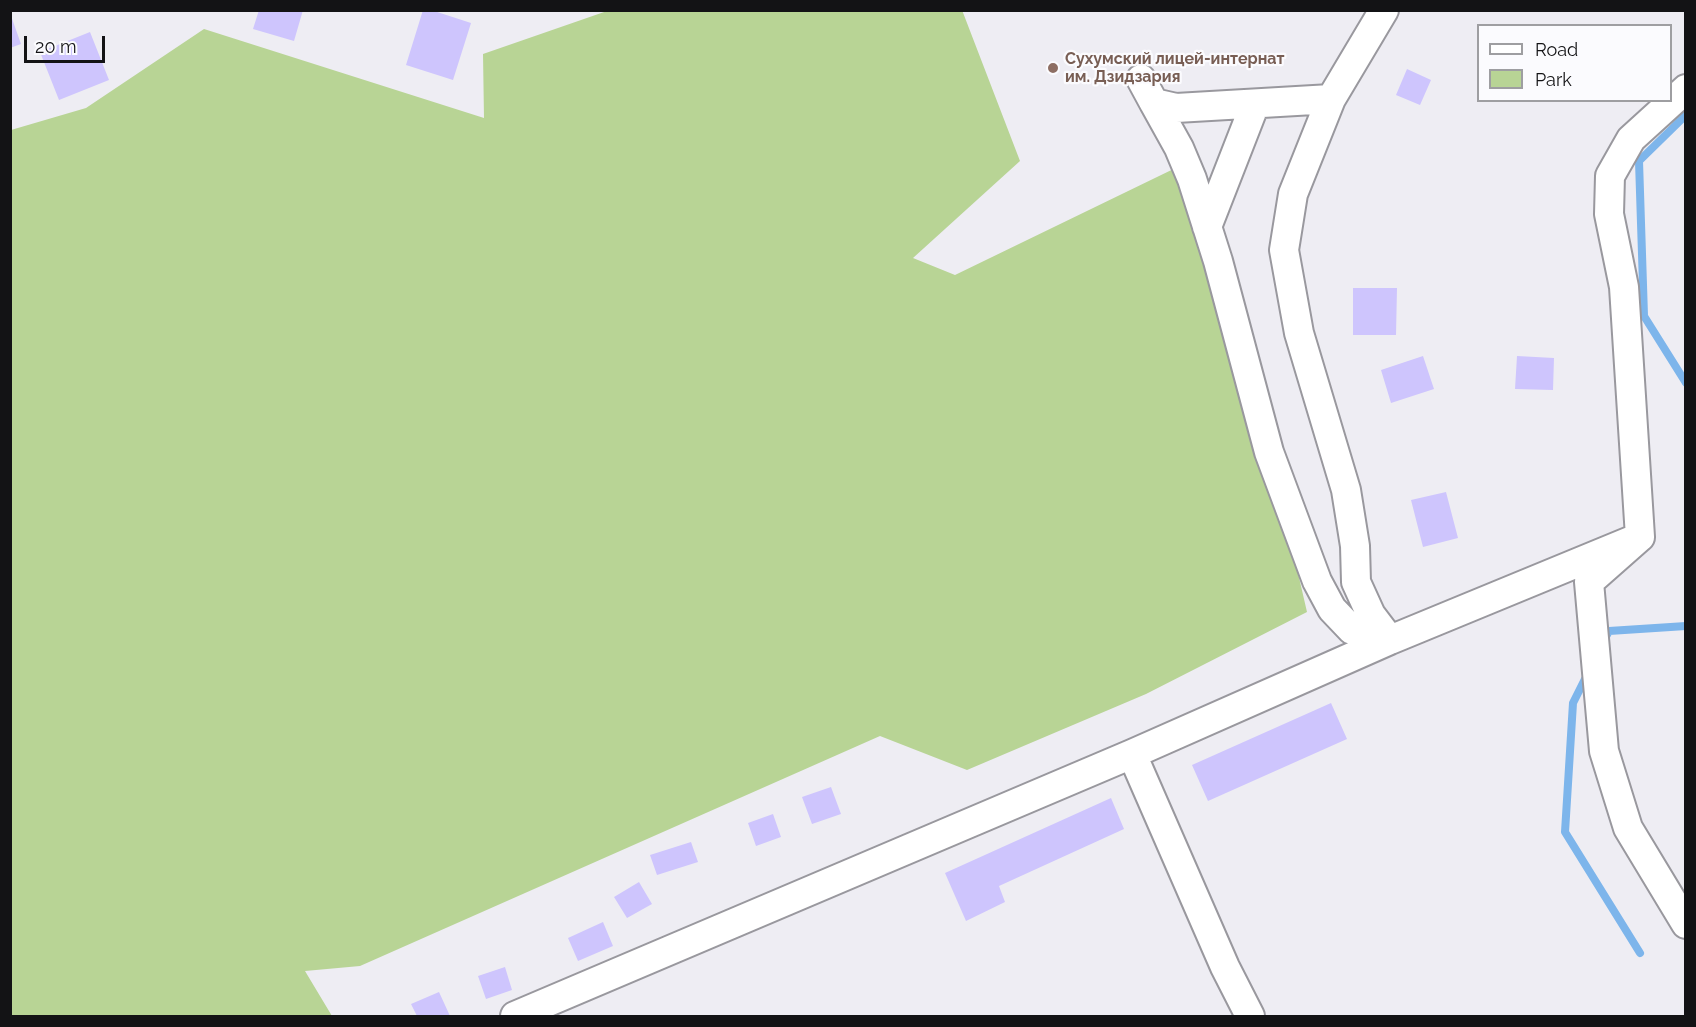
<!DOCTYPE html>
<meta charset="utf-8">
<style>
body{margin:0}
#map{position:relative;width:1696px;height:1027px;overflow:hidden;background:#eeedf3;font-family:Raleway,sans-serif}
canvas{display:block}
.frame{position:absolute;inset:0;border:12px solid #131315;pointer-events:none}
.legend{position:absolute;left:1477px;top:24px;width:195px;height:78px;box-sizing:border-box;background:#fbfbfe;border:2px solid #9e9ea1;margin:0;padding:8px 10px;list-style:none;font-size:18px;color:#131315}
.legend li{display:flex;align-items:center;gap:12px;height:30px}
.legend b{width:30px;border:2px solid #9e9ea1}
.scale{position:absolute;left:24px;top:36px;width:81px;height:27px;box-sizing:border-box;border:3px solid #131315;border-top:0;padding-left:8px;font-size:18px;line-height:21px;white-space:nowrap;color:#131315;-webkit-text-stroke:4px #fbfbfe;paint-order:stroke}
</style>
<div id="map">
<canvas width="1696" height="1027"></canvas>
<div class="frame"></div>
<ul class="legend">
<li><b style="height:8px;background:#fff"></b>Road</li>
<li><b style="height:16px;background:#b8d495"></b>Park</li>
</ul>
<div class="scale">20 m</div>
</div>
<script>
const g = document.querySelector('canvas').getContext('2d');
g.lineJoin = 'round';
function paint(path, color) {
  g.fillStyle = color;
  g.fill(path, 'evenodd');
}
function stroke(path, color, width, dash) {
  g.strokeStyle = color;
  g.lineWidth = width;
  g.lineCap = dash ? 'butt' : 'round';
  g.setLineDash(dash || []);
  g.stroke(path);
}
function label(font, color, halo, rows, align = 'center') {
  g.font = font + ' Raleway,sans-serif';
  g.lineWidth = 4.5;
  g.setLineDash([]);
  g.textBaseline = 'middle';
  g.strokeStyle = halo;
  g.fillStyle = color;
  for (const [text, x, y, turn = 0] of rows) {
    g.save();
    g.translate(x, y);
    g.rotate((+turn || 0) * Math.PI / 180);
    g.textAlign = isNaN(turn) ? turn : align;
    if (halo) g.strokeText(text, 0, 0);
    g.fillText(text, 0, 0);
    g.restore();
  }
}
paint(new Path2D(`
 M962,10L1020,161L913,258L955,275L1190,161L1236,305L1307,612L1146,694L967,770L880,736L360,966L305,971L332,1016H11V130L86,108L204,29L484,118L483,54L607,11Z`), '#b8d495');
stroke(new Path2D(`
 M1686,115L1639,161L1644,316L1686,383
 M1603,642L1609,631L1686,626
 M1588,673L1573,703L1565,832L1640,953`), '#7db5eb', 8);
paint(new Path2D(`
 M259,10H303L294,41L253,29Z
 M423,10H431L471,23L453,80L406,65Z
 M10,13L21,44L10,48Z
 M90,32L109,80L59,100L40,52Z
 M1407,69L1431,80L1420,105L1396,95Z
 M1353,288H1397L1396,335H1353Z
 M1423,356L1434,389L1391,403L1381,370Z
 M1517,356L1554,358L1553,390L1515,389Z
 M1446,492L1458,538L1423,547L1411,500Z
 M1331,703L1347,739L1208,801L1192,765Z
 M831,787L841,814L812,824L802,797Z
 M1111,798L1124,829L999,886L1005,902L966,921L945,873Z
 M773,814L781,837L756,846L748,823Z
 M691,842L698,862L657,875L650,855Z
 M639,882L652,904L627,918L614,897Z
 M603,922L613,946L578,961L568,938Z
 M505,967L512,990L486,999L478,976Z
 M439,992L450,1016H417L411,1004Z`), '#cec5fd');
const minor = new Path2D(`
 M1384,10L1331,99L1293,194L1284,250L1299,333L1346,490L1355,546L1356,582L1371,615L1390,640
 M1141,79L1154,103L1176,108L1331,99
 M1686,89L1631,139L1610,176L1609,214L1624,287L1640,537L1589,582L1604,751L1628,828L1686,924
 M1154,103L1179,148L1192,179L1218,261L1269,452L1317,581L1332,609L1352,630L1390,640
 M1207,227L1255,104
 M1132,754L1225,967L1250,1016
 M515,1016L1132,754L1390,640L1640,537`);
stroke(minor, '#99989e', 32);
stroke(minor, '#fff', 28);
for (const [x, y, r, color] of [
 [1053,68,6,"#8d6e63"]
]) {
  const dot = new Path2D();
  dot.arc(x, y, r, 0, 2 * Math.PI);
  g.fillStyle = color;
  g.fill(dot);
  stroke(dot, '#fbfbfe', 2);
}
label('bold 16px', '#785e54', '#fbfbfe', [
 ["Сухумский лицей-интернат",1065,59],
 ["им. Дзидзария",1065,77]
], 'left');
</script>
